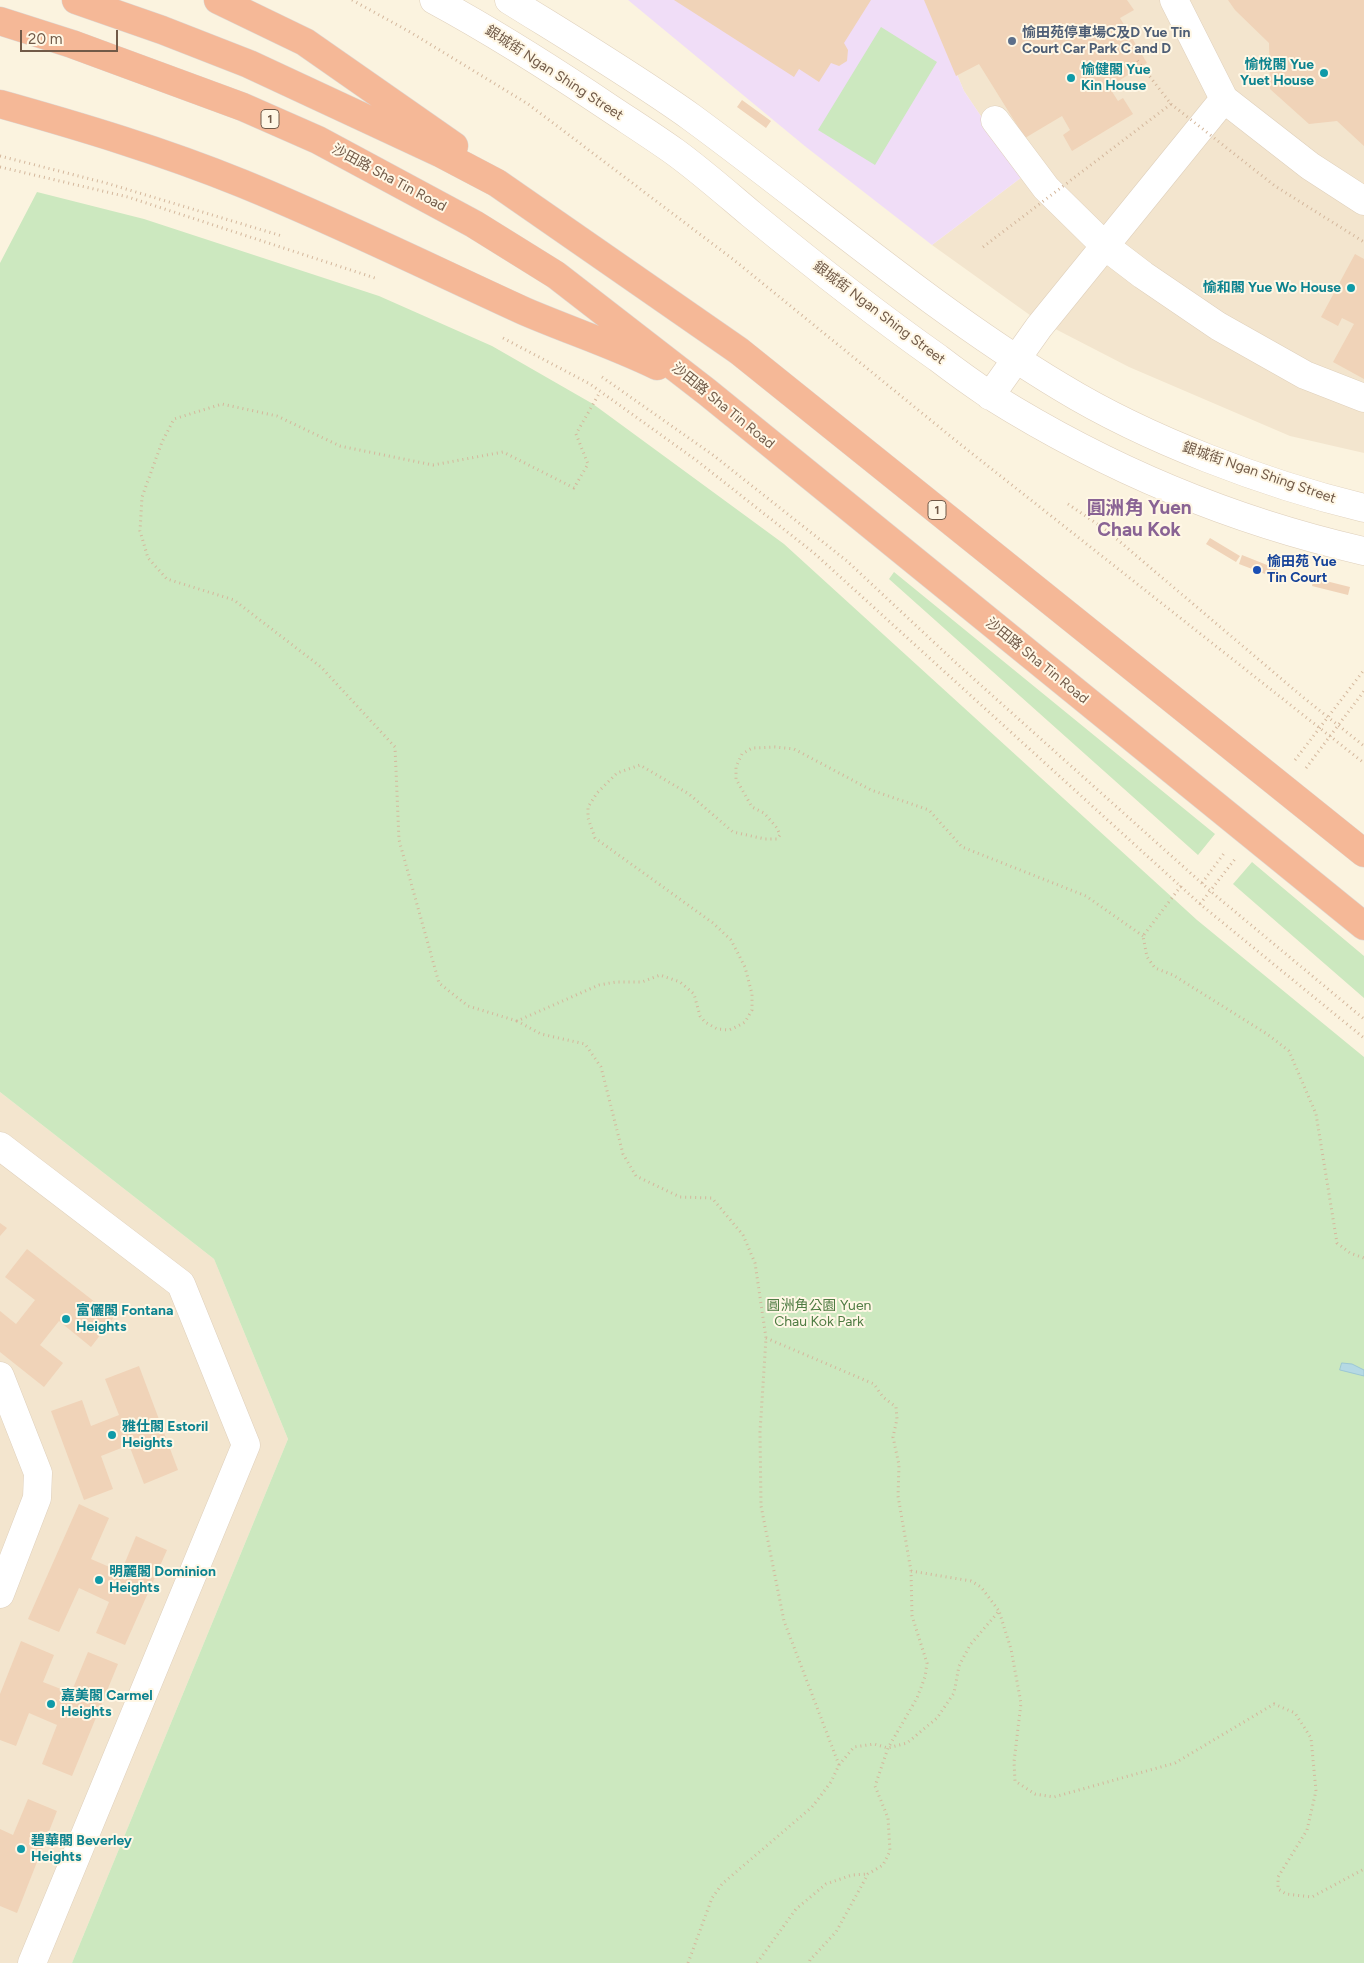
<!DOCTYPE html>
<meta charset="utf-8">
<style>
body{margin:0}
#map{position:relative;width:1364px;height:1963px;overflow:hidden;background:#fbf3df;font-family:Figtree,sans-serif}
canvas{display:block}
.scale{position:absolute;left:20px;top:30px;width:98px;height:22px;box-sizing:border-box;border:2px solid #715a48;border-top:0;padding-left:6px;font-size:15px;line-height:18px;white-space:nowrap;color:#715a48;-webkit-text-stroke:4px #fff7e5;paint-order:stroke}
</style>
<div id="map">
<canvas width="1364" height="1963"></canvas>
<div class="scale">20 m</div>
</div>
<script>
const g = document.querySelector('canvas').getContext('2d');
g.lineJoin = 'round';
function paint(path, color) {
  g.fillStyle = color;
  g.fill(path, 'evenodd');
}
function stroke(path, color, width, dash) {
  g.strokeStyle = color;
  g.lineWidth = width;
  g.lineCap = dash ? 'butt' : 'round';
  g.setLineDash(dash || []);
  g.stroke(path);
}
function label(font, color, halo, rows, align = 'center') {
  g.font = font + ' Figtree,"Noto Sans TC",sans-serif';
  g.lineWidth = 4;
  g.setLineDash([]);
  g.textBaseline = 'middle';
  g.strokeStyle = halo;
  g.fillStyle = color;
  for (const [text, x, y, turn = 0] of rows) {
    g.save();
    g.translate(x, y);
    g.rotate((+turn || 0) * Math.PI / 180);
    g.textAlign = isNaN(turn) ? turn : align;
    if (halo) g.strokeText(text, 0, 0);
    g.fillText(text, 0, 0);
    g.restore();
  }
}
paint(new Path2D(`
 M926,0H1364V453L1290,436L1129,367L1034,318L932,245L1022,177L964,91Z
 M0,1092L214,1259L288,1439L72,1963H0Z`), '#f3e5ce');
paint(new Path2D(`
 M628,0H926L964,91L1022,177L932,245L806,147Z`), '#f0ddf7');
paint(new Path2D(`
 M881,27L937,62L875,165L818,130Z
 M37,192L144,219L379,296L492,346L593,404L784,544L1197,920L1364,1057V1963H72L288,1439L214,1259L0,1092V263Z
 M894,572L1215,834L1198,855L889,579Z
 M1252,862L1364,956V998L1233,884Z`), '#cce8bf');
const water = new Path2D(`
 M1342,1363L1352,1364L1364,1370V1376L1340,1370Z`);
paint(water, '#b5d9e4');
stroke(water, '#9cc7d5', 1);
paint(new Path2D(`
 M674,0H871L844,43L848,50L847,61L839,66L831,63L819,82L799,69L794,77Z
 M924,0H1127L1134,10L1120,18L1147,63L1109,87L1118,101L1123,98L1133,114L1072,151L1063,135L1070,130L1062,116L1025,138L979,64L956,76Z
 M1228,0H1364V146L1337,121L1309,124L1270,89L1269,43L1235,10Z
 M742,100L771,121L766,128L737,107Z
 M1355,254L1364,259V379L1333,362L1354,324L1342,318L1338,326L1321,317Z
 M1210,538L1240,556L1236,562L1206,544Z
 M1242,555L1277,569L1273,577L1239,564Z
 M1314,578L1350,587L1348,595L1312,586Z
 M0,1223L7,1228L0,1236Z
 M27,1249L114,1317L91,1347L59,1321L40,1345L63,1363L44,1387L0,1352V1311L16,1324L35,1300L5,1277Z
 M139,1366L178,1470L144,1484L129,1445L101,1456L113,1489L84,1500L51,1411L82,1400L91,1426L119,1415L105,1379Z
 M79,1504L109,1518L91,1559L121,1572L136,1536L167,1550L125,1645L96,1633L109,1602L79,1588L59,1632L28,1619Z
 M21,1641L54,1655L43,1682L71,1693L88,1652L118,1664L72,1776L42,1764L57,1725L29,1713L16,1746L0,1740V1694Z
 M28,1799L57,1811L17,1913L0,1906V1829L13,1835Z`), '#f0d3b8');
const minor = new Path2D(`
 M434,0C495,33 553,70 611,109C632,123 654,137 675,152C701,171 726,193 751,214C812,264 874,313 938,358C955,371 973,384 991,396C1106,468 1232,521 1364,551
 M509,0C570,38 632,75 691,117C814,207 930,308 1061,387C1148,440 1265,484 1364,508
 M1174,0L1224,99L1310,166L1364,201
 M995,120L1046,188L1105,246L1143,275L1218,326L1305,375L1364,398
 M990,396L1039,327L1224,99
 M0,1146L181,1284L246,1445L32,1963
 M0,1376L38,1473L37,1498L0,1594`);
const highway = new Path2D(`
 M76,0L162,30L249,64L440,153L497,183L739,351L1364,853
 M218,0L305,42L454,146
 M0,21L72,44L243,107L318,140L474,224L556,275L707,392L1364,926
 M0,104C82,127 162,151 241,183C337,222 430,268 524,311C568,330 614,345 657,366`);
stroke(minor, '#dfd0bc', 29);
stroke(highway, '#ddd7d3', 29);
stroke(new Path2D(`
 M352,0L410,32L528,104L734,260L960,444L1364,763
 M0,156L106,183L282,236
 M0,167L128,197L375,278
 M503,338L590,384L696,460L814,553L1200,904L1364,1038
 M602,377L713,455L847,561L955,662L1215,895L1364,1019
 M1068,504L1106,530L1304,698L1364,746
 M1295,760L1364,670
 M1306,768L1364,691
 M1202,883L1225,852
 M1181,886L1143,936L1147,957L1155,968L1173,975L1267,1034L1289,1051L1316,1114L1337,1243L1350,1253L1364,1258
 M1200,904L1235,859
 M517,1021L468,1006L439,983L399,840L395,747L321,667L234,600L167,579L148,558L140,531L142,497L162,442L174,419L222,404L277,416L340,446L433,465L503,452L574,488L588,464L576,434L600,392
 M766,1338L874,1384L883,1397L896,1407L897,1419L893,1437L899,1465L898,1496L911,1571L912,1616L927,1663L925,1677L917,1698L888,1748L875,1786L888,1818L890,1851L883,1865L868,1874L836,1932L810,1960L809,1963
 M911,1571L971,1581L981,1587L999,1611
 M839,1765L784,1621L761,1506L760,1432L766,1338L755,1263L743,1235L712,1198L680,1197L636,1176L623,1154L601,1067L585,1044L541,1034L517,1021L599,985L616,982H642L660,975L680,982L694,994L700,1016L705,1022L717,1029L729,1030L738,1026L745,1022L752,1010V994L745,967L731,940L713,923L595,838L588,818V807L597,793L617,773L640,765L689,794L733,832L765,839H777L780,835L777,828L764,813L752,807L736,779V767L742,754L752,748L775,747L794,749L871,790L929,810L962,847L1086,896L1143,936
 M688,1963L712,1898L722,1884L812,1807L831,1782L839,1765L854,1747L874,1744L888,1748L907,1743L937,1718L954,1693L959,1666L970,1645L999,1611L1011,1649L1021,1703L1014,1762L1015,1781L1035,1794L1054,1797L1175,1763L1274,1704L1295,1713L1311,1738L1316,1791L1307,1830L1278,1877V1889L1286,1894L1312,1897L1364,1869
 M757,1963L796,1909L826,1884L852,1875L868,1874`), '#d4b79c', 3, [1, 4]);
stroke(minor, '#fff', 28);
stroke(highway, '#f5b897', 28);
stroke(new Path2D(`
 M1171,104L1275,186L1364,242
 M983,247L1171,104L1137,60`), '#d4b79c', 3, [1, 4]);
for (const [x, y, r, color] of [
 [1012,41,5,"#5c6f8a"],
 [1324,73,5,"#0f9aa8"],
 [1071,78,5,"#0f9aa8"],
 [1351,288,5,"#0f9aa8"],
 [1257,570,5,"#1a4fb4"],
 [66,1319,5,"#0f9aa8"],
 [112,1435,5,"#0f9aa8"],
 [99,1580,5,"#0f9aa8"],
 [51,1704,5,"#0f9aa8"],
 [21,1849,5,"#0f9aa8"]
]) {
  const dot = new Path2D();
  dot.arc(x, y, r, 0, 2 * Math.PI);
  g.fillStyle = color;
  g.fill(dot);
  stroke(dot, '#fff7e5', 2);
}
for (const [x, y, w] of [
 [270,119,18],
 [937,510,18]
]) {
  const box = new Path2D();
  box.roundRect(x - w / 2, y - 9.5, w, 19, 4);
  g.fillStyle = '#fff7e5';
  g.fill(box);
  stroke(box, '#715a48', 1);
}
label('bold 12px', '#715a48', null, [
 ["1",270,119],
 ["1",937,510]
]);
label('bold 14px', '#4e5e75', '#fff7e5', [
 ["愉田苑停車場C及D Yue Tin",1022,33],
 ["Court Car Park C and D",1022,49]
], 'left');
label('bold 14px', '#0d838f', '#fff7e5', [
 ["愉悅閣 Yue",1314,65,"right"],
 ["Yuet House",1314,81,"right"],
 ["愉健閣 Yue",1081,70],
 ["Kin House",1081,86],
 ["愉和閣 Yue Wo House",1341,288,"right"],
 ["富儷閣 Fontana",76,1311],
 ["Heights",76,1327],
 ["雅仕閣 Estoril",122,1427],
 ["Heights",122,1443],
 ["明麗閣 Dominion",109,1572],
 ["Heights",109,1588],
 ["嘉美閣 Carmel",61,1696],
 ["Heights",61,1712],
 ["碧華閣 Beverley",31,1841],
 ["Heights",31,1857]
], 'left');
label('14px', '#715a48', '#fff7e5', [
 ["銀城街 Ngan Shing Street",554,73,33],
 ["沙田路 Sha Tin Road",389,178,28],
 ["銀城街 Ngan Shing Street",879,313,37],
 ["沙田路 Sha Tin Road",723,406,39],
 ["銀城街 Ngan Shing Street",1259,473,19],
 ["沙田路 Sha Tin Road",1037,661,39]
]);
label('bold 14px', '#164399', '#fff7e5', [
 ["愉田苑 Yue",1267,562],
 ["Tin Court",1267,578]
], 'left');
label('14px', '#4f7c43', '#fff7e5', [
 ["圓洲角公園 Yuen",819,1306],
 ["Chau Kok Park",819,1322]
]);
label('bold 19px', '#896394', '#fff7e5', [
 ["圓洲角 Yuen",1139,508],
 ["Chau Kok",1139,530]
]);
</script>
